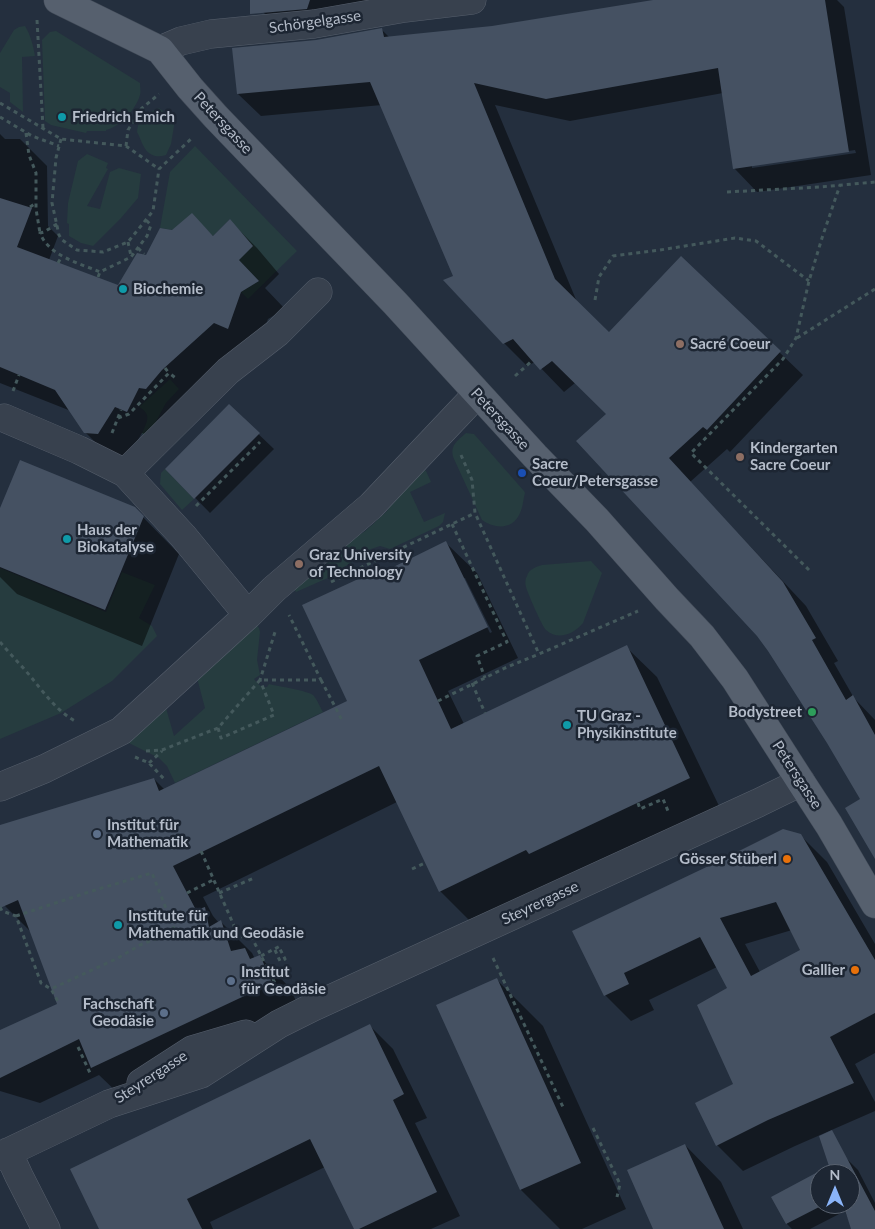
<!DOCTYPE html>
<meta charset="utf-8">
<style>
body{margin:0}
#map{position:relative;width:875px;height:1229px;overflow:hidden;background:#242f3e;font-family:Lato,sans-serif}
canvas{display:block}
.north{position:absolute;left:810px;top:1164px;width:50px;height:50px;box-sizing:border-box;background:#1d2633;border:1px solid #59626f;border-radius:50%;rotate:0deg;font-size:14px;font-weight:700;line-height:20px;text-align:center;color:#b4bcc9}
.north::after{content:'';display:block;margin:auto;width:18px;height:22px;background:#8ab4f8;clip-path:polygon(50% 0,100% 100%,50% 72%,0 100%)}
</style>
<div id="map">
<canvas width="875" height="1229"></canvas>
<div class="north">N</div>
</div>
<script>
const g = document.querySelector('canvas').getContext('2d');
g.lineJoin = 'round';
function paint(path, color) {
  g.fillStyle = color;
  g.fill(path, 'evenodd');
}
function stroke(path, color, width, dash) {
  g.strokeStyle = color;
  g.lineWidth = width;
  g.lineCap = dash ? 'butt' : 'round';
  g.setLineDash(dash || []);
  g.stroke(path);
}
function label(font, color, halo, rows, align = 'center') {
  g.font = font + ' Lato,sans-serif';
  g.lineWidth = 5;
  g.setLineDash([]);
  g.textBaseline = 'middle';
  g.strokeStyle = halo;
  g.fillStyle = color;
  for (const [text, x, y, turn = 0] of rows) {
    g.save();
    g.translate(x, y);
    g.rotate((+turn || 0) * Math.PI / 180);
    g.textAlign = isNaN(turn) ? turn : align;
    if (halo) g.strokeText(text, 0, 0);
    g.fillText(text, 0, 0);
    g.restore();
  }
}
paint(new Path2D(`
 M25,26C31,36 33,45 35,56L22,57L23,112L10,102V93L0,87V53L14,30L19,27Z
 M56,31L140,83C140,87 141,92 140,95C136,109 120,127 106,130V131H87L86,133L51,125L45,121L42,40L50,32Z
 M159,108L175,120L171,144L166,155C157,158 149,156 144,147C141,142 140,137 137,132C139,115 146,114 159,108Z
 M195,146L297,251L248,299L241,292L259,281L239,260L230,219L213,236L160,228L170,172Z
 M87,154L108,163L106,168L108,169L87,206L100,209L110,172L119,168L141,174L138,198L121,218L93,246L81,243L69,236V224L67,223L68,203L78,161Z
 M170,379L179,389L166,403L151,431L144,435L142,434C146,422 153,415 139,407Z
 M466,433L474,434L524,491L525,493C523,500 523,507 520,513C513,530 495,529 482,520L454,459C449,446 457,441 466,433Z
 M165,469L194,499L182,510L160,484L161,473Z
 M423,469L426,471L431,482L410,492L424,522L445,513L443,522L439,526L390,549L380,546L371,549L363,554L330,577L296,592L293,587L331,551L364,532L371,526L387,511L402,486Z
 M591,561L602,573L583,623C574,634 558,641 546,630C542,626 528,594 526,587C525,584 525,579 527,576C529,569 536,567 542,565Z
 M0,568L106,612L122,572L155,585L139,618L152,626L157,636L112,681L61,713L0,739Z
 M255,623L259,628L260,632L257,660L260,675L254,679C258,684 261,688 267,687L269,684C277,686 309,691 313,695C317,699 320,707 323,712L175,783L167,766L159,758L125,741L166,708L174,736L205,708L197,678Z`), '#263c3f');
paint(new Path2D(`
 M251,0H461L278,27Z
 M660,0H837L844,7L871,175L757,192L735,169L723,93L570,121L495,105L577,302L609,333L681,258L803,375L730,452L727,449L690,482L806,606L838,661L834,663L854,698L875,720V857L861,800L828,742L769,650L607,414L575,383L564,392L535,362L527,366L504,343L454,276L382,105L261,116L238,94L316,41L382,30L389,37L493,27ZM855,150L856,153L752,168V165Z
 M0,134L5,139H20L47,166L48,226L58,236L49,260L119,287L173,231L192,215L214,237L230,221L257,248L279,274L265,288L285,309L268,319L255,355L155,438L142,433L126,460L112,459L85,432L71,411L0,383Z
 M229,406L274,449L210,513L167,469Z
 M134,508L179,554L142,646L17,594L0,577V511Z
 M446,543L477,573L518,658L448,691L464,724L626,647L657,677L720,808L471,922L440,891L397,802L203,897L213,916L219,923L221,922L252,953L255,959L260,957L290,988L302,1014L123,1098L99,1075L40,1103L0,1091V1030L3,1031L59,1005L31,932L5,906L0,892V826L154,779L165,790L349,701L369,575L372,579ZM463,578H465L492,632L490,633Z
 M800,835L827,862L875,944V1053L855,1064L875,1102V1111L795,1146L743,1171L717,1145L735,1084L729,989L717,967L649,1000L654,1010L631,1021L605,995L574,931ZM792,930L802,950L760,972L745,944Z
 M496,979L543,1026L626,1209L582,1229H560L521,1190Z
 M370,1026L393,1049L427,1118L415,1123L460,1216L431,1229H356L325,1167L210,1222L213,1229H100Z
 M685,1145L721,1182L743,1229H655Z
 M847,1159L858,1170L875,1203V1229H852L845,1211L810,1229H792L787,1224L773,1197ZM820,1174H850V1204H820Z`), '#0007');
paint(new Path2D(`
 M250,0H310L307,9L250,14Z
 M653,0H825L849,152L733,169L718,68L546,99L474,83L555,279L609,332L681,256L781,351L707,430L703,427L669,458L783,582L816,638L812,640L846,700L853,695L875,735V859L845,808L860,799L827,743L768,651L757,636L576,441L606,414L552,361L540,370L513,339L503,344L443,280L453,276L370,82L237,94L232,48L316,40L382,28L384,37L492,26Z
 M0,198L32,208L17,247L118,285L137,253L146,255L160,228L172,230L192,213L213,236L230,219L253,246L239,260L259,281L241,292L228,329L214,323L162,370L146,389L139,388L127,412L115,407L98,434L84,433L55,390L0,367Z
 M229,404L260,433L194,499L165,469Z
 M20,460L135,507L144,516L105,610L0,567V508Z
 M446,541L488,627L419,660L451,729L627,645L690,778L529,854L526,850L439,892L379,766L173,866L196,910L205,907L209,927L221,920L231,951L245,948L250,959L260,955L272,983L91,1068L79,1039L0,1078V1030L57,1004L18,900L0,908V825L154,778L159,791L347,701L302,605L369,574L371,578Z
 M783,829L801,834L875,960V1013L830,1037L854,1083L768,1120L716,1146L695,1103L733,1084L697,1005L727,988L700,937L624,973L629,984L604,996L572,931L717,862ZM776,902L800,950L751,976L720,918Z
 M497,978L581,1163L520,1190L436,1005Z
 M370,1024L404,1094L393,1100L437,1192L359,1229H354L310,1139L187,1199L202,1229H99L70,1169Z
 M832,1130L875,1211V1229H851L843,1204H850V1174H820V1204H825L786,1224L771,1197L829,1166L819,1136Z
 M685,1144L724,1229H653L627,1170Z`), '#455162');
const minor = new Path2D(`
 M160,50L181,41L211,34L314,24L405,8L472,0
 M4,418L79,450L125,473L183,536L248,615
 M125,473L228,371L277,333L318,292
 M0,787L44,769L121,731L248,615L274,589L371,506L477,394
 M141,1083L192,1050L246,1034
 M8,1152L19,1176L46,1229
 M0,1156L109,1104L201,1074L279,1024L313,1007L758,803L801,782`);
const major = new Path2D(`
 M58,0L160,50L190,88L216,117L395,303L535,456L597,520L667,599L702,636L735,679L801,782L829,825L875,904`);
stroke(minor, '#565f6c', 29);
stroke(major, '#414a57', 29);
stroke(new Path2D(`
 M37,20L43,128
 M0,103L61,139L126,146L159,169
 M0,117L32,136L59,146
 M26,133L29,155L36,173V209L40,233
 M61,139L56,158L52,203L59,235L62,240L77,250L103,252L128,242L153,211L159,169L193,137
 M126,146L128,130L141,109L159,94
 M727,192L820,187L875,182
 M30,207L36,203
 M57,224L44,232L40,233C49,256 79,263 100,272L131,257L147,236L151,225L146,220
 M128,242L131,256
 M138,248L144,254
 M58,263L62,256
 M98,277L100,272
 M595,300L599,277L613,256L660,250L735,238L756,241L809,281
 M797,338L875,289
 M165,368L169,373
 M515,376L533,360
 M13,391L19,375
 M118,418L129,414L169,373L177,379
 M112,433L121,410
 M461,455L472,480L475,513L539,654L638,611
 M196,506L260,442
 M452,524L507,642L477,656L485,678
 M809,570L691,453L783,359L796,338L809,281L822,238L840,185
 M331,582L475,513
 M0,642C10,654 21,665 31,677C44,693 57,711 75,721
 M321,680L343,722
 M472,683L485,713
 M438,701L505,668L539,654
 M218,728L221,738L274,715L260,680L275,632
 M146,751L162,750L218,728L260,680H321L289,615
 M135,757L149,763L166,781
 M149,763L162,751
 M638,803L640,809L663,799L668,811
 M201,851L239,937L276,932
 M412,869L425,863
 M187,893L213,880
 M219,893L254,878
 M0,907L2,911L16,916L41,983L51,989L59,1003
 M16,916L92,891L152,873L175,931L140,945L118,958L51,989
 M251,936L279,991
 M275,950L280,961L285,959L279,947
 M261,956L282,945
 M493,958L563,1107
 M78,1047L90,1073
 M593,1128L620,1184L617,1197`), '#44595c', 3, [4, 4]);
stroke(minor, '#38414e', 28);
stroke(major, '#56606e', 28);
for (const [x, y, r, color] of [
 [62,117,5,"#0f9aa8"],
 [123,289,5,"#0f9aa8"],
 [680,344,5,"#8d6e63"],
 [740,457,5,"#8d6e63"],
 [522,473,5,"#1a4fb4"],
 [67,539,5,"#0f9aa8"],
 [299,564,5,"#8d6e63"],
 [812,712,5,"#2e9e5b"],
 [567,725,5,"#0f9aa8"],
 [97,834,5,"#5c6f8a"],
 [787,859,5,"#e8710a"],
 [118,925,5,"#0f9aa8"],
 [855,970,5,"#e8710a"],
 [231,981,5,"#5c6f8a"],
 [164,1013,5,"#5c6f8a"]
]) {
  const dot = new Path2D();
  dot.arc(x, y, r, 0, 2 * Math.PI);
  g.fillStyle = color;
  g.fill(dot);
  stroke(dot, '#1d2633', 2);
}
label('15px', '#b4bcc9', '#1d2633', [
 ["Schörgelgasse",315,22,-8],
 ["Petersgasse",223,123,47],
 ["Petersgasse",500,419,47],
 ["Petersgasse",797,775,57],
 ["Steyrergasse",540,903,-25],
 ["Steyrergasse",151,1077,-33]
]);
label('bold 15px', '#b4bcc9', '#1d2633', [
 ["Friedrich Emich",72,117],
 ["Biochemie",133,289],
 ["Sacré Coeur",690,344],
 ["Kindergarten",750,448],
 ["Sacre Coeur",750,465],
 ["Sacre",532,464],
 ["Coeur/Petersgasse",532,481],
 ["Haus der",77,530],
 ["Biokatalyse",77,547],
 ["Graz University",309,555],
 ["of Technology",309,572],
 ["Bodystreet",802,712,"right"],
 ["TU Graz -",577,716],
 ["Physikinstitute",577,733],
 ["Institut für",107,825],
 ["Mathematik",107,842],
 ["Gösser Stüberl",777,859,"right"],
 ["Institute für",128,916],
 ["Mathematik und Geodäsie",128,933],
 ["Gallier",845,970,"right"],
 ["Institut",241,972],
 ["für Geodäsie",241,989],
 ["Fachschaft",154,1004,"right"],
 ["Geodäsie",154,1021,"right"]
], 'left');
</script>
